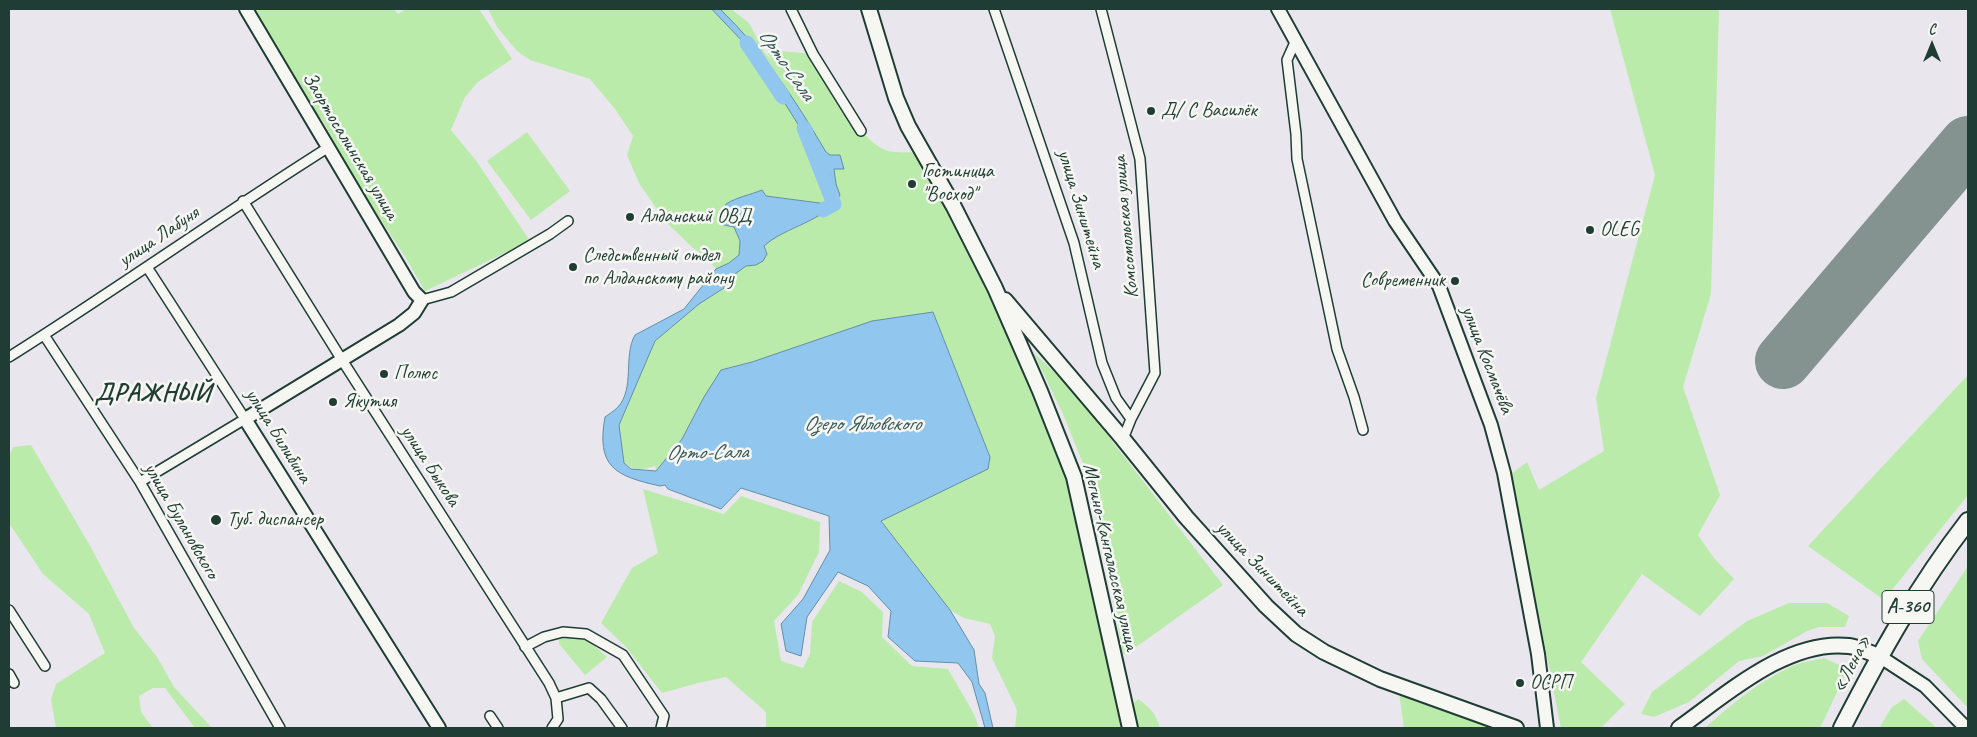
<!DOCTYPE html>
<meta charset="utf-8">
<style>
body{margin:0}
#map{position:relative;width:1977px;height:737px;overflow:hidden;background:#e9e7ed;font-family:Caveat,sans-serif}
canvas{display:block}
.frame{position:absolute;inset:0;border:10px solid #1f3d34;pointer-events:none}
.north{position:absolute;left:1907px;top:20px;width:50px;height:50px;-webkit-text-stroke:4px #f6f6f2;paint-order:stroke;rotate:0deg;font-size:14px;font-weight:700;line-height:20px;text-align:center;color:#1f3d34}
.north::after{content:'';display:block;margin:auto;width:18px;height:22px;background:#1f3d34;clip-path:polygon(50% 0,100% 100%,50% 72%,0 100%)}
</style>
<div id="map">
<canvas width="1977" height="737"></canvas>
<div class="frame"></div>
<div class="north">С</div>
</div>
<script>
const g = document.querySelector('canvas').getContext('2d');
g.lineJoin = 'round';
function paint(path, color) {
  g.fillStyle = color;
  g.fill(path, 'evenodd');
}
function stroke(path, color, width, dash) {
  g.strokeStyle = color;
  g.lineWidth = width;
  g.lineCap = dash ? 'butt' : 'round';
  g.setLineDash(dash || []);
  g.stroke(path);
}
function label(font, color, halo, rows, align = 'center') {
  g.font = font + ' Caveat,sans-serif';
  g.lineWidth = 5;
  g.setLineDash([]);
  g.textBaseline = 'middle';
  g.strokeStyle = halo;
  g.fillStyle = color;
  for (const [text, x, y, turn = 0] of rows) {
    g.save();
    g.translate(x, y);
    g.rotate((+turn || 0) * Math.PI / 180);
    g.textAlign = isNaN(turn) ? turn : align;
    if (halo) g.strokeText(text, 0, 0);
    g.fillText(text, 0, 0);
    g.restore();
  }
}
paint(new Path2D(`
 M247,9H394L398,14L406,9H479L512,59L478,82L465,97L451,130L477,162L530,241L425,291L406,258L349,172L324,123L291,83Z
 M488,9H731L749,23L765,53L773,61L767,53L781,51L813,54C829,80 856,136 883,149C893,154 910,152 921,152L954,207L1074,477L1130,728H1015L1017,710L992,658L995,636L990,624L964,618L950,610L881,521L990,457L933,312L721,370L682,439L656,470L655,466C643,470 634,471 624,463L619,425L655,341L699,304L724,288L730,277L746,266L756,265L764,246L772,239L804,224L827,204L766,196L762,190L744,198H736L723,210L720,224L734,227L740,241L739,255L729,263L716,269L704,255L693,248L665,221L639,183L627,155L633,136L615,109L590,79L530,60L517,51L497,27Z
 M1610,9H1719L1711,294L1683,387L1720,495L1698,535L1714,558L1734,579L1700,616L1642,574L1581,662L1625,704L1601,728H1561L1511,474L1527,462L1539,490L1604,451L1596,398L1655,175Z
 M527,132L570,191L531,220L487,161Z
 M1033,352L1072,389L1223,585L1136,647L1123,654L1102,540L1084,466L1063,414Z
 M1968,375V495L1884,600L1808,546Z
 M31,445L89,544L134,628L157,657L174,687L212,728H195L165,688H153L139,696L141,712L153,728H56L51,699L56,684L105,653L89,614L43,574L9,523V456L13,447Z
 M643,489L724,514L741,496L820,522L819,552L798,595L774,621L781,661L803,668L810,654L812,622L839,581L862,592L883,612L882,637L912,666L948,669L974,714L979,728H766V712L726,677L698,683L662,693L626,647L601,623L632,568L658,553Z
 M1968,566V708L1922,659L1918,641Z
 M1789,603H1827L1849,616L1845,627H1819L1807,631L1763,656L1739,661L1689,702L1654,717L1641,714L1652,692L1747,621Z
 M569,636L590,642L607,657L585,675L559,644V639Z
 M1824,658L1848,669L1820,728H1705C1730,705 1759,682 1790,667C1800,662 1813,661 1824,658Z
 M1398,685L1516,728H1404Z
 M1138,699C1150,707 1156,714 1160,728H1139L1133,704Z
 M1904,699L1937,728H1879L1892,707Z`), '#baebab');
const water = new Path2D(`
 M712,9H720C763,50 796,101 826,152L830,155H840L844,169H834L836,184L840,195C825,222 786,226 764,246L767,254L763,261L756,265L746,266L731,277L724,288L699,304L655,341L619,425L624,463L631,469L656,471L682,439L704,397L721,370L752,362L872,321L933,312L990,457L988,469L881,521L950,610L974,650L979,684L985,693L993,728H985L972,682L958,663L915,661L888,637L891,611L868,586L838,572L807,617L801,656L786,651L781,624L803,599L830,550L829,516L741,488L721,509L668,489L665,485L660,486C615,476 596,467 605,417C609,414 614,411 618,407C635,388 623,356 635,335L684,309L716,269L729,263L739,255L740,241L734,227L720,224L726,204C737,197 750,195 762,190L766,196L827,204L835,193L830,175L819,152L809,142L776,89L764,64Z`);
paint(water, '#91c6ef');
stroke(water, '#638fa4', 1);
stroke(new Path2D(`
 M747,43L783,97
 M804,128L834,204L823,210`), '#91c6ef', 15);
stroke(new Path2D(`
 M1783,361L1968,144`), '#849290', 56);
const street = new Path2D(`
 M791,9L813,54L861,131
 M994,9L1074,243L1102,363L1116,398L1131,419
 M1101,9L1140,159L1155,373L1131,419L1123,439
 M1296,40L1287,60L1296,134L1297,159L1337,349L1354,397L1363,430
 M243,201L342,360L549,683L556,698L558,719L552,728
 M422,300L451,292L550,234L568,221
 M44,335L140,482L280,728
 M9,357C117,289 221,215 329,147
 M140,482L245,419L147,267
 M9,610L45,666
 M525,647L544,637L563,632L586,634L623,655L664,716L661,728
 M9,674L14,683
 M556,698L589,688L601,699L622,728
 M490,716L498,728`);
const secondary = new Path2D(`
 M246,9L414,292L422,300L414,313L399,325L245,419L439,728
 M1278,9L1395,221L1439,286L1491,425L1504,473L1538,654L1547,728
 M1879,656L1925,686L1966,728`);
const primary = new Path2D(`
 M869,9L896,98L908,126L954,207L995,288L1040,391L1074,477L1130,728
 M1005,300L1123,439L1186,517L1266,606L1296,634L1324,652L1380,679L1516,728
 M1679,728C1727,694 1787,639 1849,646C1859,647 1869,653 1879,656`);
const highway = new Path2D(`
 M1842,728C1880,654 1917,587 1968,521`);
stroke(street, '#1f3d34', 12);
stroke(secondary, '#1f3d34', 16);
stroke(primary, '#1f3d34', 18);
stroke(highway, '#1f3d34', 20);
stroke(street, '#f6f6f2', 9);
stroke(secondary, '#f6f6f2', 12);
stroke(primary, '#f6f6f2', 14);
stroke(highway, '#f6f6f2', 16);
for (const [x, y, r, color] of [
 [1151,111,5,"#1f3d34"],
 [912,184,5,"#1f3d34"],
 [630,217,5,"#1f3d34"],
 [1590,230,5,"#1f3d34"],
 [573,267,5,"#1f3d34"],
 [1455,281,5,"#1f3d34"],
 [384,374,5,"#1f3d34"],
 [333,402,5,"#1f3d34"],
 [216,520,6,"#1f3d34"],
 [1520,683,5,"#1f3d34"]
]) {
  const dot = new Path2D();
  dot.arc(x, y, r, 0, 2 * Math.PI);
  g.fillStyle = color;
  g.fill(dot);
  stroke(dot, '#f6f6f2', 2);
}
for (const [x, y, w] of [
 [1908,607,52]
]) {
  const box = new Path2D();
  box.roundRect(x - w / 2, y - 16.5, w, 33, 4);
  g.fillStyle = '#f6f6f2';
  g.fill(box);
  stroke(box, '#1f3d34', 1);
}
label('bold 19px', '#1f3d34', null, [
 ["А-360",1908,607]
]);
label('20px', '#1f3d34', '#f6f6f2', [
 ["Д/ С Василёк",1161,111],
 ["Гостиница",922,172],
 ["\"Восход\"",922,195],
 ["Алданский ОВД",640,217],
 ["OLEG",1600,230],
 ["Следственный отдел",583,256],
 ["по Алданскому району",583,279],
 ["Современник",1445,281,"right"],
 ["Полюс",394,374],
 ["Якутия",343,402],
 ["Туб. диспансер",227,520],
 ["ОСРП",1530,683]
], 'left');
label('20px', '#1f3d34', '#f6f6f2', [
 ["Заортосалинская улица",350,146,59],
 ["улица Зинштейна",1081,209,73],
 ["Комсомольская улица",1126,227,-95],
 ["улица Лабуня",159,237,-34],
 ["улица Космачёва",1487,360,69],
 ["улица Билибина",278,436,58],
 ["улица Быкова",430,466,57],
 ["улица Булановского",181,521,60],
 ["Мегино-Кангаласская улица",1110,557,77],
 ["улица Зинштейна",1262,569,46],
 ["«Лена»",1852,664,-62]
]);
label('italic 21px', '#365859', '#f6f6f2', [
 ["Орто-Сала",786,65,55],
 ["Озеро Ябловского",862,424],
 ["Орто-Сала",707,453,-1]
]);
g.letterSpacing = '1px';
label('bold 25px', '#1f3d34', '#f6f6f2', [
 ["ДРАЖНЫЙ",153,393]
]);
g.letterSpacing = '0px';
</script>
